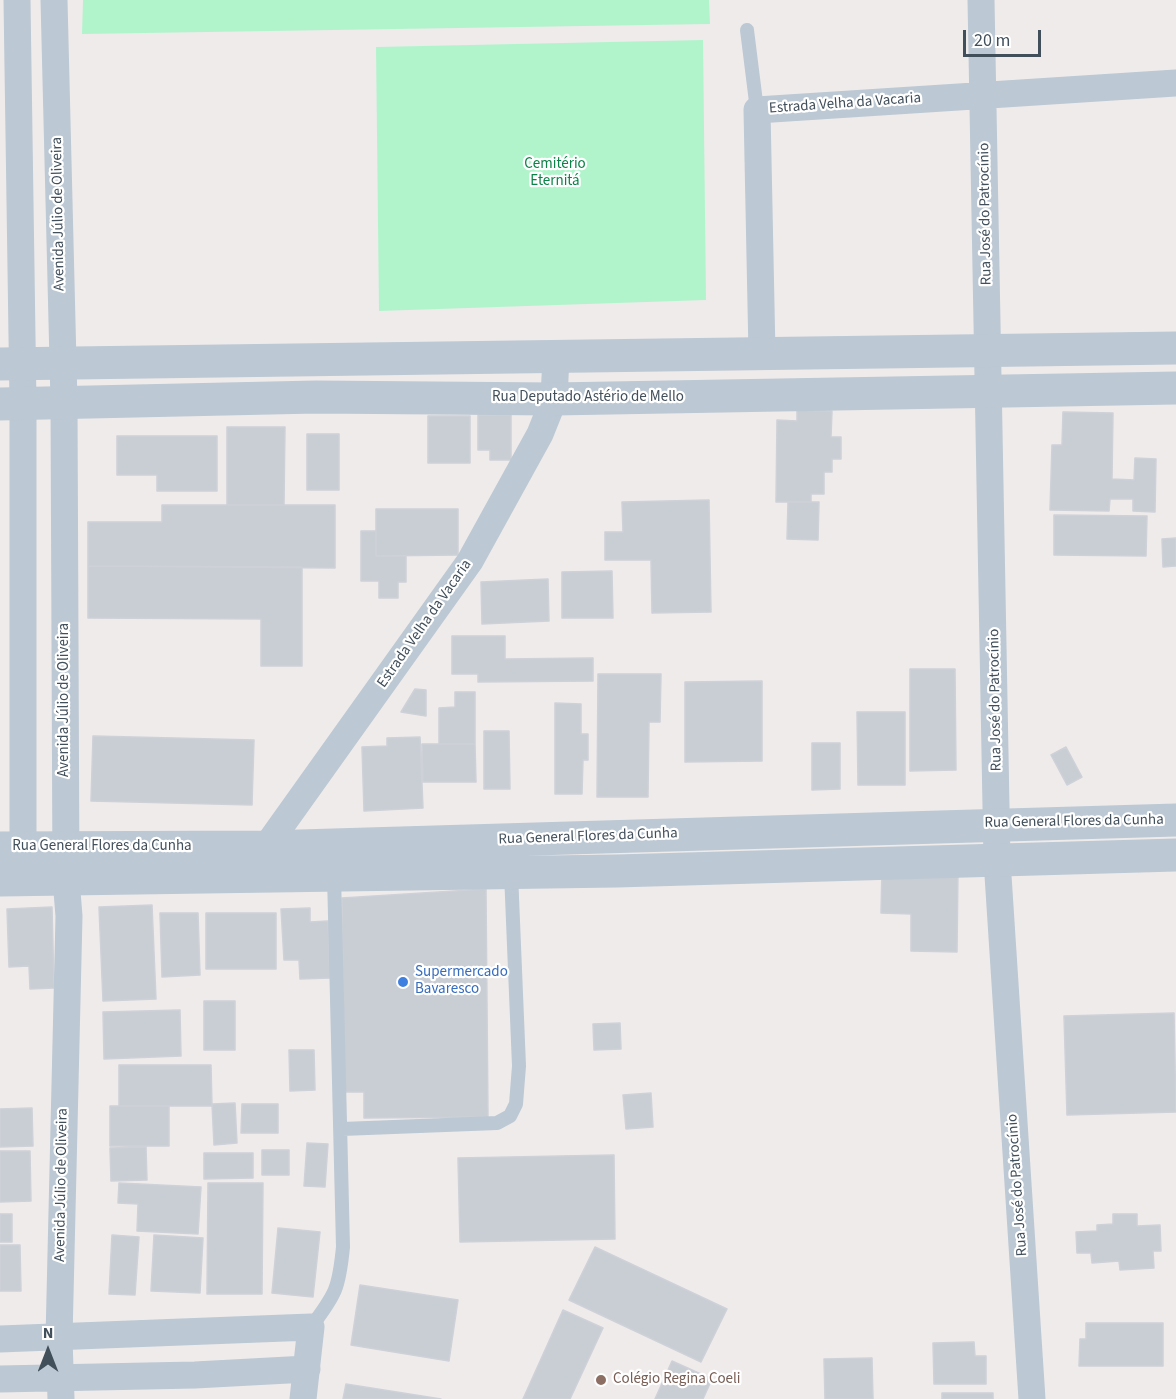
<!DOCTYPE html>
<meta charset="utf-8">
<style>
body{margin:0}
#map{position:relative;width:1176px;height:1399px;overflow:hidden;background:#efebeb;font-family:"Source Sans 3",sans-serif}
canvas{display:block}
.north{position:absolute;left:18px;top:1321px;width:60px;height:60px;-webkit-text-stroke:4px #fff;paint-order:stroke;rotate:0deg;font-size:16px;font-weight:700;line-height:24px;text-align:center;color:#414f5b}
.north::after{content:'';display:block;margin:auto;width:21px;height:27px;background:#414f5b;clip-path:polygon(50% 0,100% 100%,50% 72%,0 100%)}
.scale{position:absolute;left:963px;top:30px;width:78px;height:27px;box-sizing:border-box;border:3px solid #414f5b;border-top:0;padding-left:8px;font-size:18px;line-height:21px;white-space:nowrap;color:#414f5b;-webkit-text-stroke:4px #fff;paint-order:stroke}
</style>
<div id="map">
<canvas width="1176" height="1399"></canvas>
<div class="north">N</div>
<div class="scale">20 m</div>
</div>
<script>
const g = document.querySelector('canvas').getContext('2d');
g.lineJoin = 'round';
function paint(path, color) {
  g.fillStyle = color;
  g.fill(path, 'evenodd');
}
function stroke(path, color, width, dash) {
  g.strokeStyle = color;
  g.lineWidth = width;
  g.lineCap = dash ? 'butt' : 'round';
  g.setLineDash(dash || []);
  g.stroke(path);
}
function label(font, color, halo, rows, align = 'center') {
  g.font = font + ' "Source Sans 3",sans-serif';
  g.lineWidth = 4.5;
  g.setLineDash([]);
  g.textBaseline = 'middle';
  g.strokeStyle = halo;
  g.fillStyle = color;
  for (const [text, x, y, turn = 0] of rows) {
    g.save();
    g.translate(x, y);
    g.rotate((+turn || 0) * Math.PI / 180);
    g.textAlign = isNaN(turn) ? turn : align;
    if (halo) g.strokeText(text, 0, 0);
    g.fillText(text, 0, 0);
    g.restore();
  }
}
paint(new Path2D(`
 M83,0H709L710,24L82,34Z
 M703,40L706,300L379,311L376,47Z`), '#b1f4cc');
const building = new Path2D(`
 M797,410L832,411L831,437H841V459H832V472H824V494H811V502H776L777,420L797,421Z
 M1063,412L1113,413L1112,479L1134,480L1135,458L1156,459L1155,512L1133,511V499H1110L1109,511L1050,510L1052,445H1062Z
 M478,415H511V460H490V450H478Z
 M428,416H470V463H428Z
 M227,427H285L284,505H227Z
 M307,434H339V490H307Z
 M117,436H217V491H157V475H117Z
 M709,500L711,612L652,613L651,560H605V532H623L622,502Z
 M788,502H819L818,540L787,539Z
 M162,505H335V568L88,566V522H162Z
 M376,509H458V555L376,556Z
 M1054,515L1147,516L1146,556L1054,555Z
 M361,531H376V556H406V582H398V598H379V581H361Z
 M1176,538V566L1163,567L1162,539Z
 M88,566L302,567V666H261V619L88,618Z
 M612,571L613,618H562V572Z
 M548,579L549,621L482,624L481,582Z
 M452,636H505V659L593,658V681L478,682V674H452Z
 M910,669H955L956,770L910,771Z
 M598,674H661L660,722H649L648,797H597Z
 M762,681V761L685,762V682Z
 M415,689L426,690V716L401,712Z
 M455,692H475V744H439V708L455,707Z
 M555,703L581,704V734H588V760H583L582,794H555Z
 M857,712H905V785H858Z
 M484,731H509L510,789H484Z
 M93,736L254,740L252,805L91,801Z
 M420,737L423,808L364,811L362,747L387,746V738Z
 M812,743H840V789L812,790Z
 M422,744H475L476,782H423Z
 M1066,747L1082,777L1067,785L1051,755Z
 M882,869L958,870L957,952L911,951V914L881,913Z
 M486,889L488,1117L364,1118V1092H344L342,898Z
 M152,905L156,999L103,1001L99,907Z
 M52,907L54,988L30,989L29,966L9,967L7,909Z
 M310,908V922L328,921L330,978L300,979L299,960H284L281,909Z
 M160,913H198L200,975L162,977Z
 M206,913H276V969H206Z
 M204,1001H235V1050H204Z
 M180,1010L181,1056L104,1059L103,1012Z
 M1174,1013L1176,1112L1067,1115L1064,1016Z
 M620,1023L621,1049L594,1050L593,1024Z
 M289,1050H314L315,1090L290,1091Z
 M119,1065H211L212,1106H119Z
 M651,1093L653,1127L626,1129L623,1095Z
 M235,1103L237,1143L214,1145L212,1104Z
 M242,1104H278V1133H241Z
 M110,1106H169V1146H110Z
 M32,1108L33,1146L0,1147V1109Z
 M307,1143L328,1144L325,1187L304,1186Z
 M146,1147L147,1180L111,1181L110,1148Z
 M262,1150H289V1175H262Z
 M0,1151H30L31,1201L0,1202Z
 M204,1153H253V1178L204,1179Z
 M614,1155L615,1239L460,1242L458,1158Z
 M119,1183L201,1187L198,1234L137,1231L138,1204L118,1203Z
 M208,1183H263L262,1294H207Z
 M0,1214H12V1242H0Z
 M1113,1214H1137V1226L1160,1225L1161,1251H1153L1154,1268L1120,1270L1119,1261L1092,1263L1091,1253H1077L1076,1232L1097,1231V1225L1113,1224Z
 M278,1228L320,1232L313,1297L272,1293Z
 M112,1235L139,1237L135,1295L109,1294Z
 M154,1235L203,1238L200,1293L151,1291Z
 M0,1245H20L21,1291H0Z
 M595,1247L727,1309L701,1362L569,1300Z
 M360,1285L458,1300L449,1361L351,1345Z
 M563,1310L603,1328L570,1399H523Z
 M1086,1323H1163V1366H1079L1080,1339H1086Z
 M974,1342L975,1356H986V1384H934L933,1343Z
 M872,1358L873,1399H825L824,1359Z
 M672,1361L712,1379L703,1399H655Z
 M346,1384L441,1399H343Z
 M942,1393H993V1399H942Z`);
paint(building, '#c9cdd4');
stroke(building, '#ced1d8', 1.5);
stroke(new Path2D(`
 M747,30L757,110
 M342,1129L497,1123L510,1116L516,1104L519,1066L511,873
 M311,1327C336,1294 339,1288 343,1247L334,875`), '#bcc8d3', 14);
stroke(new Path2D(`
 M17,0L23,403V869
 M54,0L64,402L66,879L69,916L59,1338L61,1399
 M981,0L997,860L1032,1399
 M762,354L757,110L1176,83
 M265,863L266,847L470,561L540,434L554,399L556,356
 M0,1339L311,1327L303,1399
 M0,1379L195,1375L307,1369`), '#bcc8d3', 27);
stroke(new Path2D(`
 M0,364L1176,348
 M0,404L316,397L554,399L1176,388
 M0,848L266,847L1176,820
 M0,880L617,871L1176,855`), '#bcc8d3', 33);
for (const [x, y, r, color] of [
 [403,982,6,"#3f7fe0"],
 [601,1380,6,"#8d6e63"]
]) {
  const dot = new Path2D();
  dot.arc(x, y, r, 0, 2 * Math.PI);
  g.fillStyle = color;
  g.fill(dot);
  stroke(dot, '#fff', 2);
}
label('15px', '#414f5b', '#fff', [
 ["Estrada Velha da Vacaria",845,104,-4],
 ["Avenida Júlio de Oliveira",59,214,-91],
 ["Rua José do Patrocínio",986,214,-91],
 ["Rua Deputado Astério de Mello",588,398],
 ["Estrada Velha da Vacaria",425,624,-55],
 ["Avenida Júlio de Oliveira",65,700,-90],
 ["Rua José do Patrocínio",996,700,-91],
 ["Rua General Flores da Cunha",1074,822,-1],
 ["Rua General Flores da Cunha",588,837,-2],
 ["Rua General Flores da Cunha",102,847],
 ["Avenida Júlio de Oliveira",62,1185,-89],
 ["Rua José do Patrocínio",1018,1185,-94]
]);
label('15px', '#0b8348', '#fff', [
 ["Cemitério",555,165],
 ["Eternitá",555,182]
]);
label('15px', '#366cbe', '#fff', [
 ["Supermercado",415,973],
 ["Bavaresco",415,990]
], 'left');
label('15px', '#785e54', '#fff', [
 ["Colégio Regina Coeli",613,1380]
], 'left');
</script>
